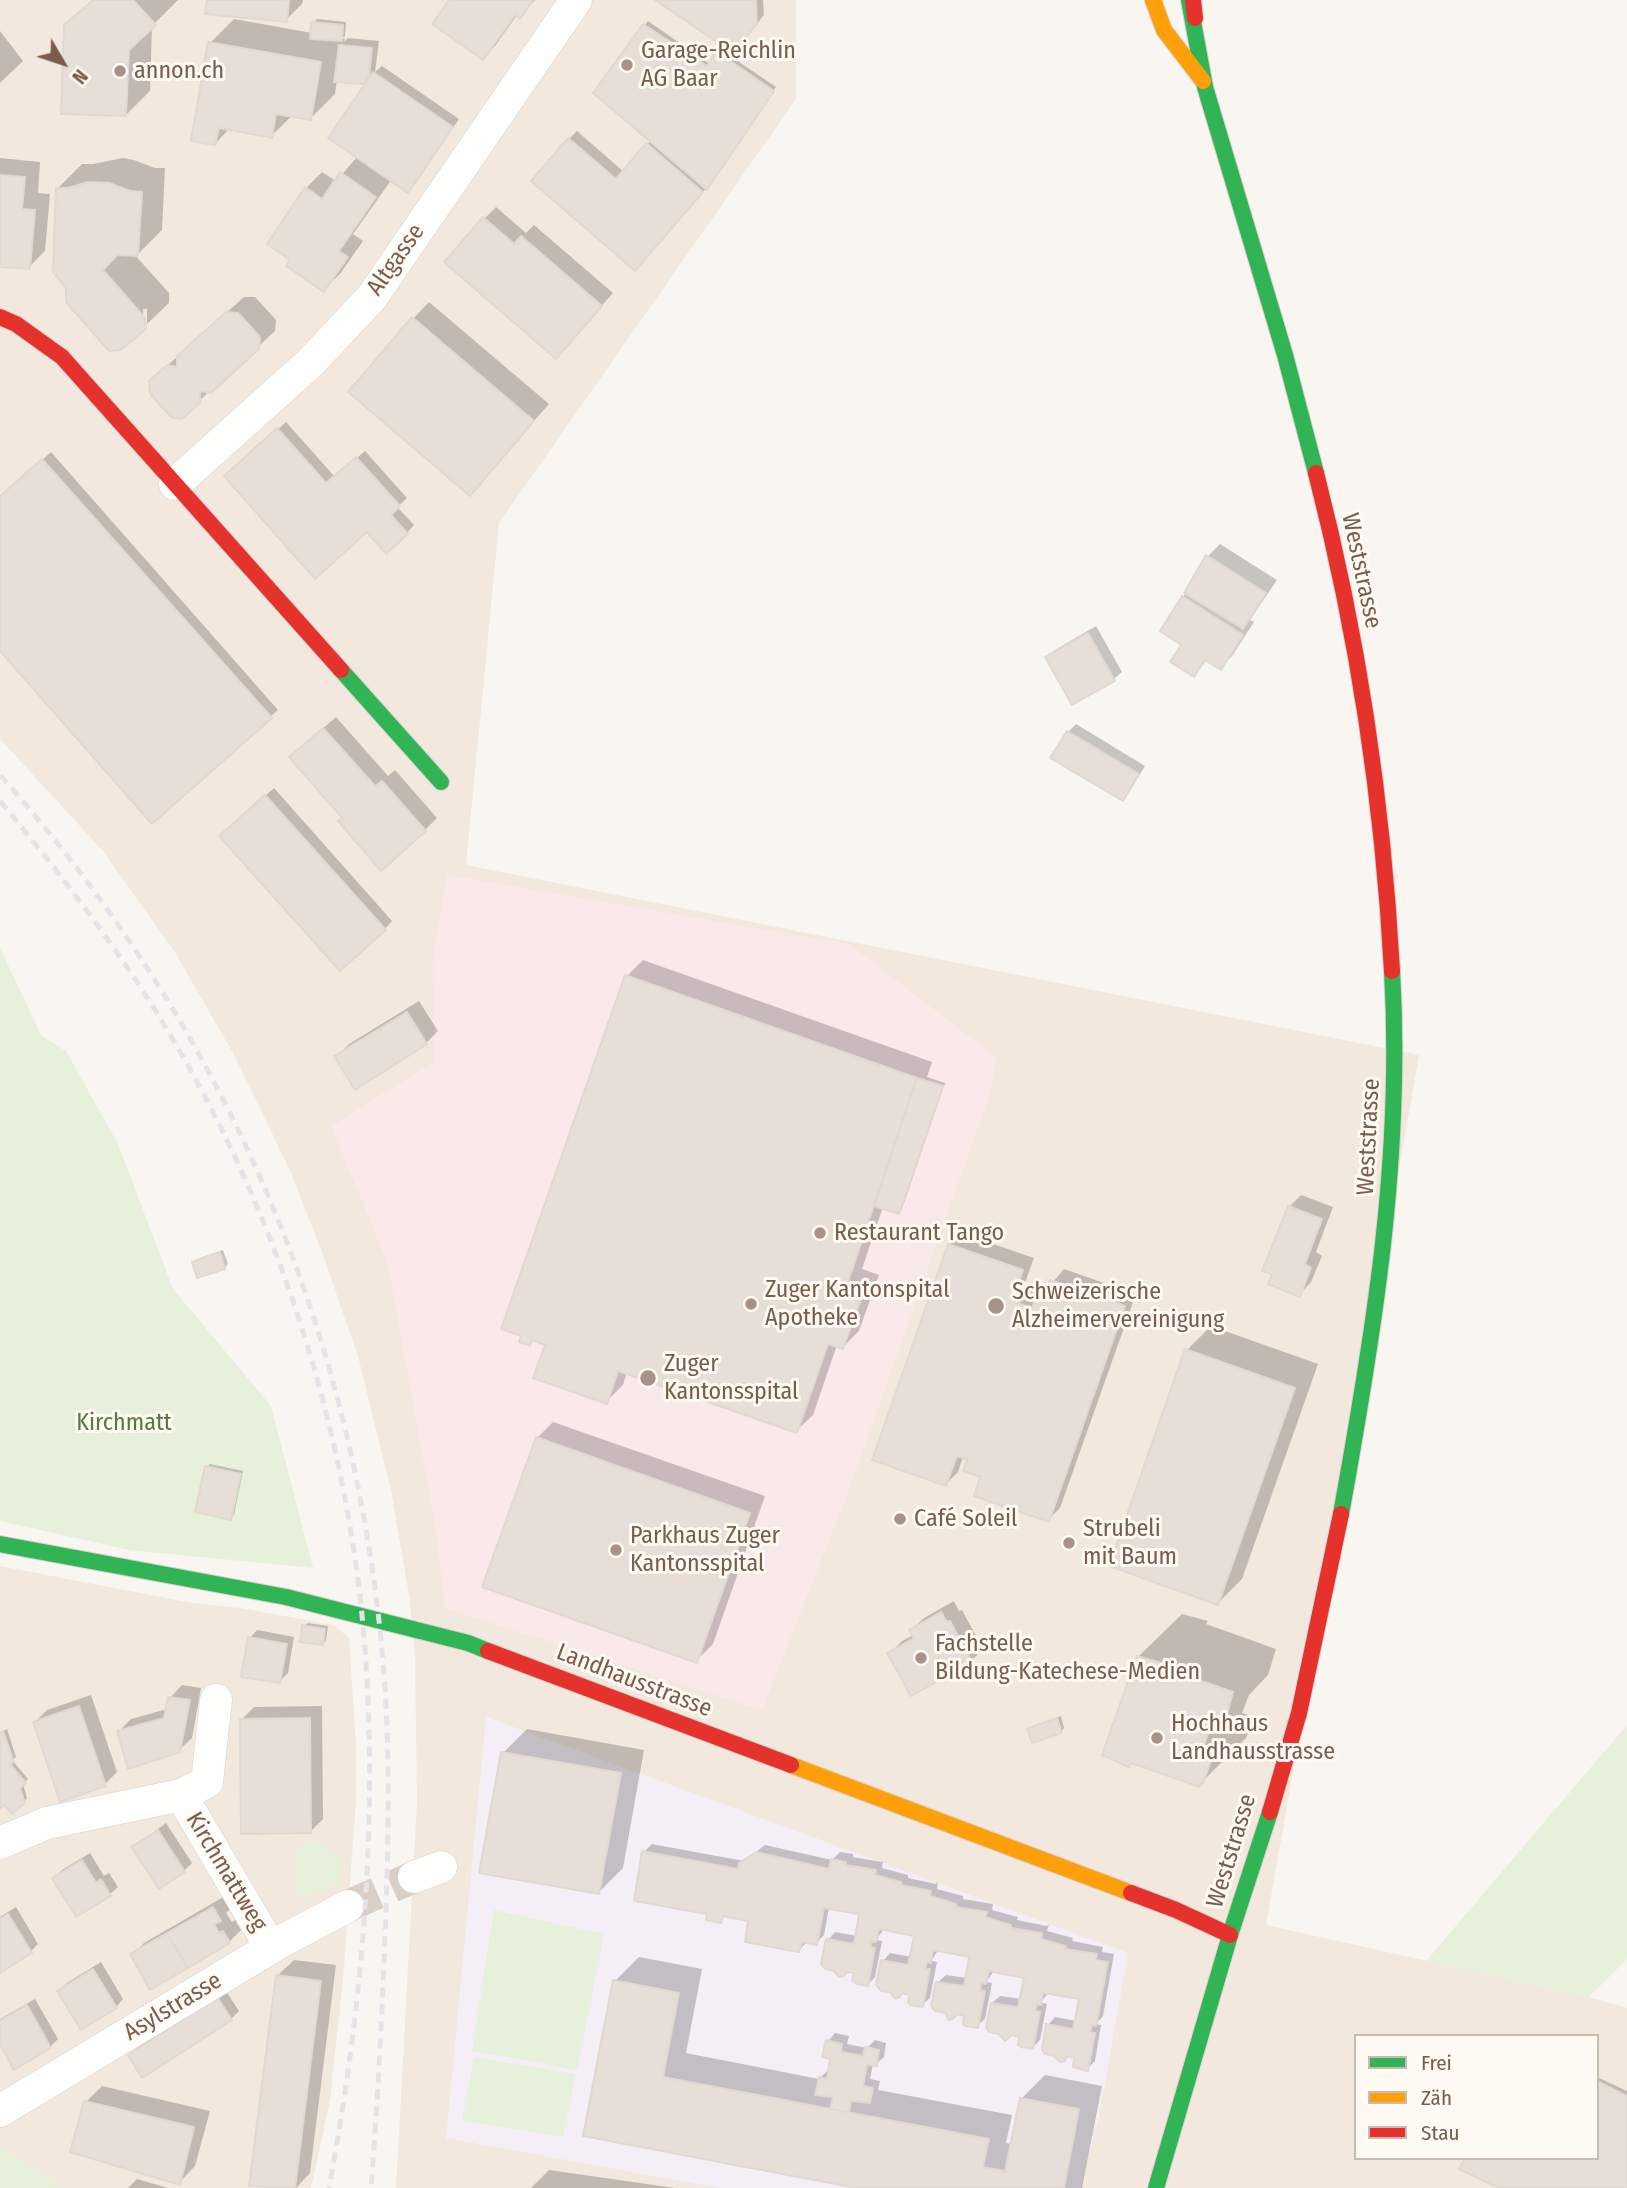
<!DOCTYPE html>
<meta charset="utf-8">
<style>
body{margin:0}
#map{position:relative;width:1627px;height:2188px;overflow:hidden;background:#f9f5f0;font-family:"Fira Sans Condensed",sans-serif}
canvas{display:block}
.legend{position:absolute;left:1354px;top:2034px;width:245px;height:126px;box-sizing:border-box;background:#fffaf3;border:2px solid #cabbb1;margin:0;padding:9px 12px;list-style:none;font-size:21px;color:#7a5c4d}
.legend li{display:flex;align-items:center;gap:14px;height:35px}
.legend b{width:35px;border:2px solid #cabbb1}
.north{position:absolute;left:28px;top:28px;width:70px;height:70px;-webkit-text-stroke:5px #fffaf3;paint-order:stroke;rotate:129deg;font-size:19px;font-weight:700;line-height:28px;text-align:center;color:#7a5c4d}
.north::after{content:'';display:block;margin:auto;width:24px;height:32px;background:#7a5c4d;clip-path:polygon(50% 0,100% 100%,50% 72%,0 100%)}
</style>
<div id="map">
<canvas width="1627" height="2188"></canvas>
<ul class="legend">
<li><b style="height:9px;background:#30b455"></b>Frei</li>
<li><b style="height:9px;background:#ff9f0a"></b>Zäh</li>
<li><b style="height:9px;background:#e5322d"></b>Stau</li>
</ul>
<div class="north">N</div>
</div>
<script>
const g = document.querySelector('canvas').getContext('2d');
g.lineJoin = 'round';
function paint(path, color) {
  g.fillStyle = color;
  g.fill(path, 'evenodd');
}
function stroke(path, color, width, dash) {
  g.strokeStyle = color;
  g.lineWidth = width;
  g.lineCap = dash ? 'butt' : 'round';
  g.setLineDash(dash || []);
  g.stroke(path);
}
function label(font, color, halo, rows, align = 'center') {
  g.font = font + ' "Fira Sans Condensed",sans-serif';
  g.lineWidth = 6;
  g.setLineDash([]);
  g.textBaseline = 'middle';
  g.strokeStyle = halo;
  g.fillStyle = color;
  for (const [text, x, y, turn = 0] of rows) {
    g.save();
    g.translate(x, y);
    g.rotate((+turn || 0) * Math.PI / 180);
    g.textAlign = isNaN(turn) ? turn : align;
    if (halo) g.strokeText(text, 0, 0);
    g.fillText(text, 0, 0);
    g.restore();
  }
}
paint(new Path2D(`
 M0,0H796V99L499,523L466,865L1419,1055L1266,1925L1589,1997L1627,2008V2188H396L417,1802L415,1657L410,1601L391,1490L358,1356L322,1252L289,1168L233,1053L176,954L103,851L0,739ZM1356,2036H1597V2158H1356Z
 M0,1566L192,1603L240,1608L334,1625L349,1638L356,1745V1801L344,1968L330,2100L311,2188H0Z`), '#f2e8de');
paint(new Path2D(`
 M486,1717L1128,1953L1099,2117L1080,2188H719L446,2138Z`), '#f6eef6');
paint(new Path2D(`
 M447,875L849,944L996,1057L990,1094L849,1490L762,1710L445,1608L435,1525L388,1265L331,1126L434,1062L433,957Z`), '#fae9e9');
paint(new Path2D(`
 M0,948L41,1035L66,1051L118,1144L173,1289L271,1406L313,1568L129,1550L0,1521Z
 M1627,1725V1959L1589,1997L1426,1961Z
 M317,1841L341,1857L338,1883L296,1901L297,1843Z
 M494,1910L604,1934L577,2070L472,2051Z
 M474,2057L575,2074L563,2137L462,2121Z
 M0,2147L61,2182L53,2188H0Z`), '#e7f0db');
paint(new Path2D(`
 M92,0H178L152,26L150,91L126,115L66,26Z
 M209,0H303L302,4L286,20Z
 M451,0H535L520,17L517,15L495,46L483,58Z
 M658,0H763L764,15L741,43Z
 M234,19L312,33L313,23L317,19L346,22L345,36L342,38L345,39L344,42L348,38L379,41L375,72L382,66L459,119L416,183L408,190L392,179L353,234L363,241L340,274L323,290L306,188L322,172L336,181L358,156L368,82L337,80L335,94L311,118L293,115L271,136L230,128L215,144L210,43Z
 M648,21L710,64L720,49L776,87L710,184L643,260L569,139L577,131L624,172L651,140L595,93Z
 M0,31L23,61L0,83Z
 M0,158L40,162L38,193L50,194L45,251L29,267L0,265Z
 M123,158L134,160L155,168H165L162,230L138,254H134L169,293V303L147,324V309H143L144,327L121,349L58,188L82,164H93Z
 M496,207L526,233L534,225L613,293L568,344L484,219Z
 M244,297H255L276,320L275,331L199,401L168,365Z
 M429,302L549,404L470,493L413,319Z
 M286,422L335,477L365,451L407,498L397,507L414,525L407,533L367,530L234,468Z
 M51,452L278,710L270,717L0,648V498Z
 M1220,544L1277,580L1250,620L1254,622L1232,656L1220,668L1207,660L1193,675L1184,644L1183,597L1208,556Z
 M1096,626L1122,672L1114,679L1047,657L1055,650Z
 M336,717L388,776L395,770L437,818L425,830L344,817L304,745Z
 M1076,724L1145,766L1130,791L1123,799L1068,732Z
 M274,788L392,921L385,929L229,828Z
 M643,960L932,1062L927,1077L945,1083L902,1209L898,1212L883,1207L862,1269L879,1275L859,1331L843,1347L837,1345L813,1415L796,1431L627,1372L623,1385L606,1402L547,1344L534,1339L529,1344L627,976Z
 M419,1001L438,1031L426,1043L337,1056L349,1044Z
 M1301,1195L1333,1207L1316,1252L1322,1256L1311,1282L1299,1295L1289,1207Z
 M961,1233L1034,1258L1023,1288L1042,1295L1064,1269L1136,1294L1060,1508L1048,1520L983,1476L969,1459L963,1457L958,1472L946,1484L949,1245Z
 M223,1250L228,1264L224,1268L194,1262L197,1259Z
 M1211,1326L1318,1364L1242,1579L1218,1603L1187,1350Z
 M553,1422L765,1496L713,1644L696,1661L537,1438Z
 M210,1464L243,1471L234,1515L230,1518L207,1467Z
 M954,1601L959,1611L962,1610L983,1649L971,1661L890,1653L902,1641L914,1635L911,1630L924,1618Z
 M1182,1614L1208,1621L1206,1624L1276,1649L1268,1675L1249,1695L1242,1713L1254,1717L1246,1738L1199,1785L1138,1657Z
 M308,1623L328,1626L326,1640L323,1644L304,1626Z
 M257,1630L294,1637L288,1673L280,1681L250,1638Z
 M182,1685L201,1688L192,1738L179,1750L119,1731L131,1719L167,1709L170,1698Z
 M91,1695L117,1772L105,1784L35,1722L47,1710Z
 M322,1706L323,1819L311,1831L242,1719L254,1707Z
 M1061,1716L1064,1728L1061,1732L1029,1730L1032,1726Z
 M7,1729L16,1757L12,1760L28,1779L23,1784L27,1798L24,1802L5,1803L0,1807V1732Z
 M527,1729L644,1750L623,1868L599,1892L503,1753Z
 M166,1823L192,1863L184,1871L134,1847Z
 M652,1844L744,1861L765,1845L832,1860L840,1852L853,1854V1857L882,1862L883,1861L882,1868L908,1875V1878L936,1884L938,1881L937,1889L963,1896V1899L993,1904L992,1910L1018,1917L1017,1920L1047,1926L1049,1924L1047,1931L1073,1938L1072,1941L1103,1947L1102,1952L1114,1954L1103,2016L1096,2024L1101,2025L1095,2061L1087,2069L1048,2025L1055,2017L1077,2021L1081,1998L1049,1992L1042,2001V2003L1047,2004L1040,2040L1032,2048L992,2003L1000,1996L1022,1999L1026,1976L994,1971L986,1982L992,1983L985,2019L977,2026L938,1982L946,1975L967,1978L971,1955L939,1949L933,1958L932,1961L937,1962L930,1998L922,2005L883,1961L890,1953L912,1957L916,1935L884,1929L876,1940L882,1941L875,1977L868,1984L828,1940L835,1932L857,1936L861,1913L829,1907L824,1935L816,1943L808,1941L799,1950L750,1919L726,1915L720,1921L709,1913L644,1852Z
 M90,1853L104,1876L109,1873L118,1887L110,1894L77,1914L54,1878L62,1870Z
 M225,1896L232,1907L226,1913L232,1922L235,1920L241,1930L229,1942L132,1955L144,1943Z
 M16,1907L38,1944L31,1951L0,1971V1917Z
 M639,1957L702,1969L686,2053L819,2079L828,2070H830L832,2058L828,2041L835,2033L849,2036L847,2044L867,2048L875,2040L886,2043L884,2057L876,2064H873L870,2079L880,2081L878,2090L1012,2115L1006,2143L1012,2144L1021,2099L1045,2075L1102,2086L1082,2188H865L585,2135L615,1981Z
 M294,1960L336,1965L310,2173L296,2188H283L251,2184L277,1976Z
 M101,1962L123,1999L116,2007L59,1991L67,1983Z
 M226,1991L239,2011L231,2019L130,2055L138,2047Z
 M35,1999L58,2039L50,2047L0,2041V2019Z
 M1597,2077L1627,2091V2188H1503L1597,2158Z
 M102,2086L210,2111L195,2166L179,2183L86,2102Z
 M549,2170L675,2188H531Z
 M137,2179L168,2188H128Z`), '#0003');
const building = new Path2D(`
 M93,0H133L156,25L129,50L126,116L61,114L64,25Z
 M207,0H289L287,22L205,14Z
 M449,0H533L520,19L515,15L483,60L432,24Z
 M655,0H756L757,24L733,53Z
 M311,22L343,25L342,41L310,39Z
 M643,24L707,66L716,51L774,91L707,190L593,93Z
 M208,42L321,62L311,120L276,114L272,138L219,128L215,145L191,141Z
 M339,45L372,48L369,76L364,84L334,82Z
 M373,72L453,127L408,193L328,138Z
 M568,138L616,179L646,143L703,192L635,271L531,181Z
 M340,172L376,197L339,251L348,257L324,292L286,266L290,260L267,244L305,187L322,199Z
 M0,175L25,177L22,209L35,210L30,269L0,267Z
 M88,182L109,183L130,191L142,192L138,256L117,255L103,270L145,318L146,329L121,350L109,351L66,302V289L53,272L56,188H68Z
 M483,217L514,244L521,236L602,306L556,359L444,262Z
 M226,312L238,313L260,337L259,349L211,393L200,391V403L182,419L171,417L150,394L149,381L167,365L177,367V356Z
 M412,317L534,421L470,496L348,392Z
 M277,428L326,483L356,457L400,506L391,515L408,534L386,554L367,532L315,579L224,476Z
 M42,459L272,718L152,824L0,651V496Z
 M1206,555L1266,593L1243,629L1184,593Z
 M1182,596L1243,635L1221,670L1205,660L1194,677L1170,662L1181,645L1160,631Z
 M1088,633L1115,681L1072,705L1045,657Z
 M323,728L375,786L382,781L426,831L381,871L338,821L342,818L289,757Z
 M1067,731L1139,774L1123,801L1050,758Z
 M265,795L386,930L340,971L219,836Z
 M625,975L917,1078L847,1285L864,1291L843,1349L828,1344L797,1433L618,1371L607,1404L533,1378L545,1345L532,1340L530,1346L519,1342L521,1336L501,1329Z
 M407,1012L427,1044L355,1090L334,1056Z
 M917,1078L943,1086L899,1214L874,1206Z
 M1288,1206L1322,1219L1305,1264L1311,1268L1300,1297L1268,1284L1272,1274L1262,1271Z
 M948,1244L1023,1270L1012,1301L1032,1308L1035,1299L1042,1302L1050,1280L1125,1306L1049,1522L974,1496L980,1477L963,1471L967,1460L957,1456L946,1486L872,1460Z
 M220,1252L225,1269L197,1278L192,1262Z
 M1185,1349L1295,1388L1218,1605L1109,1566Z
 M536,1437L750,1513L697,1663L482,1587Z
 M205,1466L241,1474L231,1520L195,1512Z
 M941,1612L947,1622L950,1621L972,1662L911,1696L887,1653L914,1638L909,1630Z
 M302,1625L325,1629L323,1645L300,1642Z
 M248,1637L287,1644L280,1683L241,1677Z
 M1137,1656L1165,1664L1164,1668L1233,1692L1225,1721L1214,1717L1200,1756L1211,1760L1203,1784L1201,1783L1200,1787L1131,1763L1129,1767L1102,1755Z
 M168,1697L190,1700L180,1752L128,1769L117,1731L164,1718Z
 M79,1706L106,1786L60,1802L33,1722Z
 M310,1718L311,1833L241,1834L240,1719Z
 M1057,1718L1062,1733L1032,1743L1027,1729Z
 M3,1731L14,1762L10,1764L26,1783L20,1788L25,1803L12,1814L4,1805L0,1809V1732Z
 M501,1752L621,1773L599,1894L479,1873Z
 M158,1830L185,1872L159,1889L131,1847Z
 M642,1851L738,1869L739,1863L756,1852L829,1869L831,1859L846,1862V1865L876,1870L875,1875L901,1882V1885L931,1891L930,1896L956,1904V1907L987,1912L985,1917L1011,1925V1928L1042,1933L1041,1939L1066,1946L1065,1949L1097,1954L1095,1960L1108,1962L1096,2026L1092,2025L1090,2032L1095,2033L1088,2071L1073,2067L1074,2058L1067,2056L1065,2061L1060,2062L1054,2056L1045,2054L1042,2049L1046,2024L1073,2029L1079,1999L1043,1993L1041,2005L1037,2004L1035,2011L1040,2012L1033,2049L1021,2047L1018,2045L1019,2037L1012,2035L1005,2041L999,2034L989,2032L986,2027L991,2003L1018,2007L1024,1978L989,1971L986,1984L981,1983L980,1990L985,1991L978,2028L965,2026L963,2024L964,2016L957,2014L954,2018L949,2020L945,2013L935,2011L931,2006L936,1982L964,1986L969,1957L933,1950L931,1963L927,1962L925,1969H930L923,2007L910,2005L908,2002L909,1995L902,1993L900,1997L895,1999L890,1992L881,1991L876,1985L881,1960L908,1965L914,1936L879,1929L876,1942L872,1941L870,1947L875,1948L868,1986L857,1984L852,1981L854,1973L847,1972L844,1976L839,1977L834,1971L825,1969L821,1964L826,1939L854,1944L859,1914L824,1908L817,1945L802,1942L799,1952L745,1942L748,1921L723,1916L721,1923L706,1920L707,1914L634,1901Z
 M82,1860L96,1883L101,1879L111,1896L76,1917L52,1878Z
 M213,1907L221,1921L214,1924L219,1933L223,1931L230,1943L188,1968L167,1933Z
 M8,1914L32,1953L0,1973V1919Z
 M167,1933L188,1968L150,1990L130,1954Z
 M93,1969L117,2008L81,2030L57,1991Z
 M276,1975L321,1981L295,2188L249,2186Z
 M613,1980L679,1993L663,2077L989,2139L983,2167L1005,2171L1020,2098L1079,2109L1064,2188H856L583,2136Z
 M217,1997L232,2020L142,2078L128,2055Z
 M27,2005L51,2048L14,2070L0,2044V2021Z
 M826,2040L842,2044L841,2052L863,2056L865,2047L879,2050L877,2066L867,2065L863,2086L873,2088L870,2103L851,2101L849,2112L830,2109L833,2097L815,2095L819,2077L827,2079L830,2059L822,2057Z
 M1597,2081L1627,2096V2188H1499L1459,2169L1465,2158H1597Z
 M84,2101L194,2127L180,2185L70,2152Z`);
paint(building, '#e6ded7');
stroke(building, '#e2d8d2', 2);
stroke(new Path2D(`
 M348,1906L414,1877`), '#d9cfc7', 32, [32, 16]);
const street = new Path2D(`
 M175,484L310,363L372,297L576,0
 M181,1795L207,1782L216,1700
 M0,1843L47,1823L181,1795L271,1948
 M414,1877L441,1867
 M0,2111L282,1941L348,1906`);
const fast = new Path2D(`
 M1189,0L1205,87L1285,355L1316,473
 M341,670L441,782
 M1341,1514C1374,1332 1403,1156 1392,971
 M0,1544L286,1597L468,1643L488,1651
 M1156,2188L1231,1932L1270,1812`);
const slow = new Path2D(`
 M1153,0L1164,30L1203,81
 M791,1765L1131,1893`);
const jam = new Path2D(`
 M1193,0L1195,18
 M0,317L16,324L62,357L341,670
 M1316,473C1358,636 1383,803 1392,971
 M488,1651L791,1765
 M1270,1812L1299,1713L1341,1514
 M1131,1893L1176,1910L1230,1935`);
stroke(street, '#d7d1cb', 33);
stroke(fast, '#d9d2cb', 18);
stroke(slow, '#d9d2cb', 18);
stroke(jam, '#d9d2cb', 18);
stroke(street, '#fefefd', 32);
stroke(fast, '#30b455', 16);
stroke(slow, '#ff9f0a', 16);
stroke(jam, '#e5322d', 16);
stroke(new Path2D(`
 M0,775C220,1022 351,1320 382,1650C390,1735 389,1822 386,1908C383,2001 378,2095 371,2188
 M0,801C59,872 115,944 163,1023C277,1209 348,1430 365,1648C378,1828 362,2010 329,2188`), '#e6e3e7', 5, [10, 7]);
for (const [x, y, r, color] of [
 [627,65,7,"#a69286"],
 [120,71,7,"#a69286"],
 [820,1233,7,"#a69286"],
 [751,1304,7,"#a69286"],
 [996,1306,9,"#a69286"],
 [648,1378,9,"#a69286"],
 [900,1519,7,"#a69286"],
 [1069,1543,7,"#a69286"],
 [616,1550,7,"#a69286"],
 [921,1658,7,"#a69286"],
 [1157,1738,7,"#a69286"]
]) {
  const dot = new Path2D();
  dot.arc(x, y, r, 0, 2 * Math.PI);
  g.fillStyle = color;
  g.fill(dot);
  stroke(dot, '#fffaf3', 2.5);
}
label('24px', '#7a5c4d', '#fffaf3', [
 ["Garage-Reichlin",641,51],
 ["AG Baar",641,79],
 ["annon.ch",134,71],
 ["Restaurant Tango",834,1233],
 ["Zuger Kantonspital",765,1290],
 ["Apotheke",765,1318],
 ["Schweizerische",1012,1292],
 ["Alzheimervereinigung",1012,1320],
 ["Zuger",664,1364],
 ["Kantonsspital",664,1392],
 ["Café Soleil",914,1519],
 ["Strubeli",1083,1529],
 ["mit Baum",1083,1557],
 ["Parkhaus Zuger",630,1536],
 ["Kantonsspital",630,1564],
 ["Fachstelle",935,1644],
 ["Bildung-Katechese-Medien",935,1672],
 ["Hochhaus",1171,1724],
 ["Landhausstrasse",1171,1752]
], 'left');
label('24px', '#7a5c4d', '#fffaf3', [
 ["Altgasse",396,260,-55],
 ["Weststrasse",1361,571,78],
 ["Weststrasse",1369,1137,-87],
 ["Landhausstrasse",634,1681,21],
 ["Weststrasse",1232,1851,-73],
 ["Kirchmattweg",226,1872,59],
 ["Asylstrasse",173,2007,-31]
]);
label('24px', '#537a41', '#fffaf3', [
 ["Kirchmatt",124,1423]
]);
</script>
